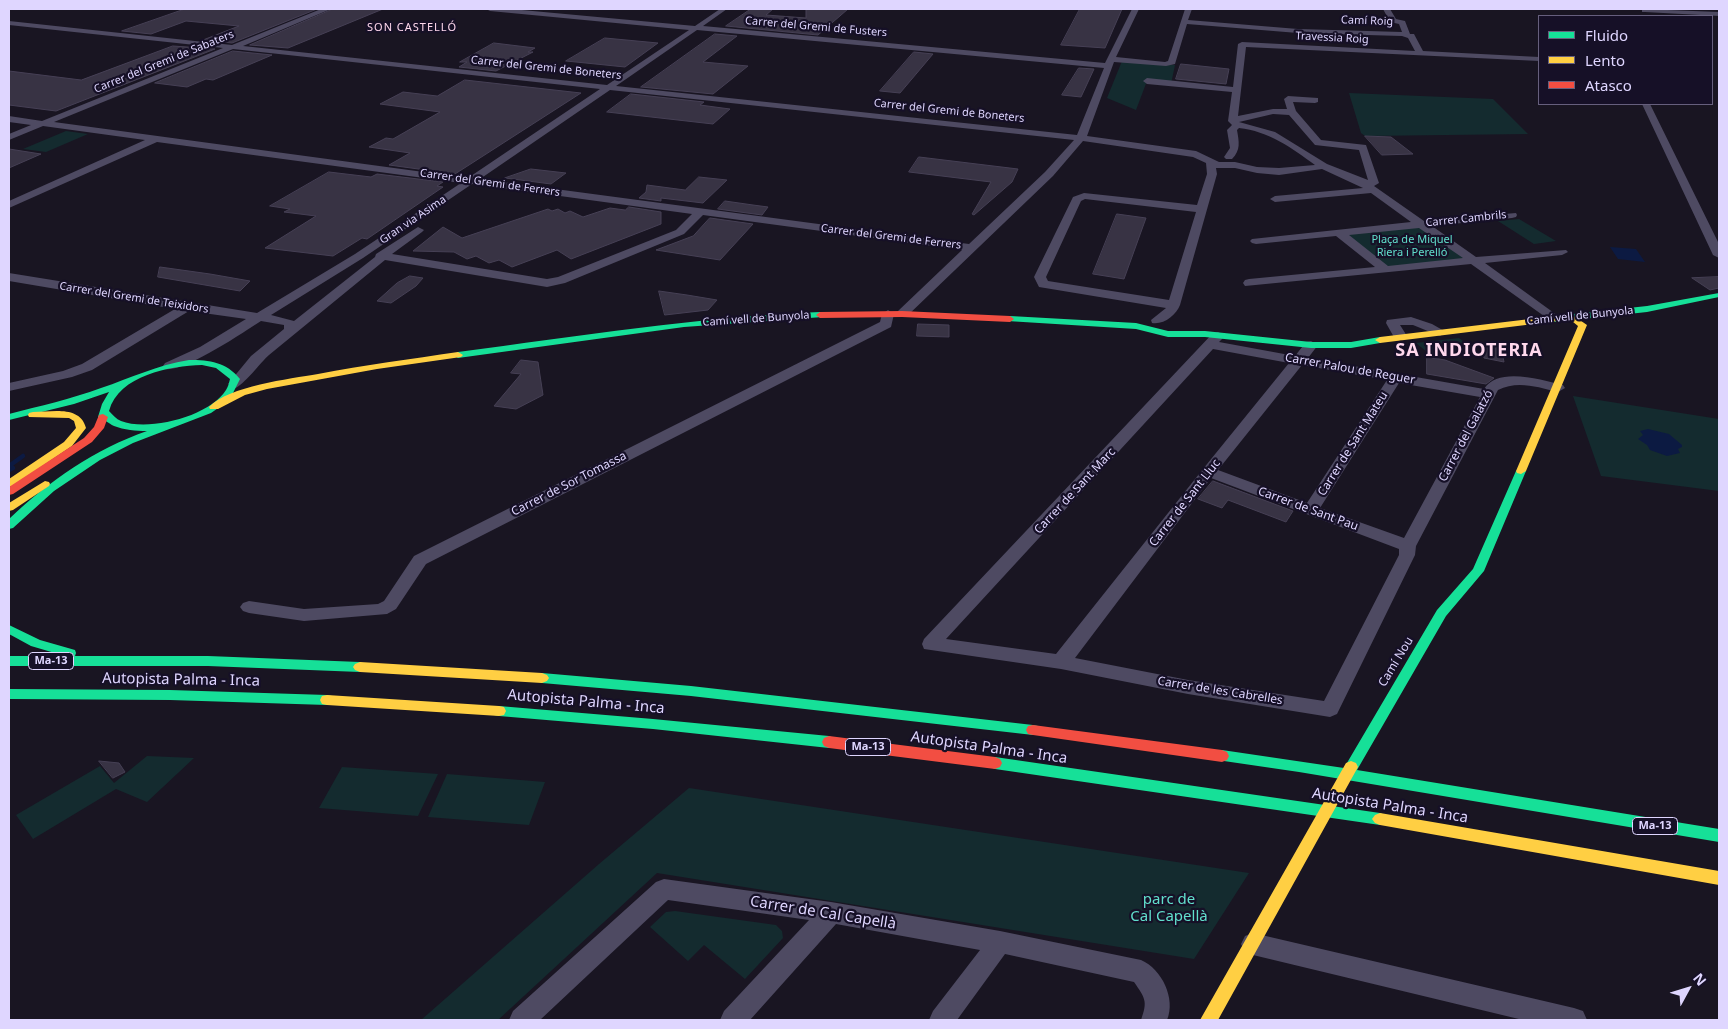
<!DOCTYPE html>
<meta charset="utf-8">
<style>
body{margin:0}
#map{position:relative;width:1728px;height:1029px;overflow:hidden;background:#191522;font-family:"Noto Sans",sans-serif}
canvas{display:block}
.frame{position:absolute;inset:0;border:10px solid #dfd6ff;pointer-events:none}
.legend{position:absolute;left:1538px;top:15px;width:175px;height:90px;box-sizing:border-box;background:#161027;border:1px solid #665f7d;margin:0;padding:6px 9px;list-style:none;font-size:15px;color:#dfd6ff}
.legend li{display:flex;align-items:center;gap:10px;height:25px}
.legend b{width:25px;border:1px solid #665f7d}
.north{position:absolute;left:1663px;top:964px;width:50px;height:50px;-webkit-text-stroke:4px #161027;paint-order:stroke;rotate:51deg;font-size:14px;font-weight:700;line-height:20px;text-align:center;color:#dfd6ff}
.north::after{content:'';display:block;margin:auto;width:18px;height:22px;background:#dfd6ff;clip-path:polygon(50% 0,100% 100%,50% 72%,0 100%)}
</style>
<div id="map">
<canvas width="1728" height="1029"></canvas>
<div class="frame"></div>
<ul class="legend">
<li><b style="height:6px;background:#16e098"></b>Fluido</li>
<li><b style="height:6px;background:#ffcf43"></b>Lento</li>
<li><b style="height:6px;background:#f24e42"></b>Atasco</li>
</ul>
<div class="north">N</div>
</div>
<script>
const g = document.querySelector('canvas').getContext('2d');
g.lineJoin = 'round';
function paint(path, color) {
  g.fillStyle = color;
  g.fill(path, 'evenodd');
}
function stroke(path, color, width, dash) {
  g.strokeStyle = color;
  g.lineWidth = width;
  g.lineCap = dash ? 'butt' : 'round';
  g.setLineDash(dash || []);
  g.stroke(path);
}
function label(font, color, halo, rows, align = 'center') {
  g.font = font + ' "Noto Sans",sans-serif';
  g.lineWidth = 4.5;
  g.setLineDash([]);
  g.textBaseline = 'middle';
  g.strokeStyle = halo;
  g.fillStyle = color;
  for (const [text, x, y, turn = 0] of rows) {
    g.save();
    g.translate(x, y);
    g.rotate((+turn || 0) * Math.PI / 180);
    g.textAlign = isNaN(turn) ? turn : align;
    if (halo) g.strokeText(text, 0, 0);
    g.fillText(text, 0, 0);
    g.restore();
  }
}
paint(new Path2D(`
 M1122,61L1175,65L1171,84L1147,81L1136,110L1107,98Z
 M1349,93L1493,99L1528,134L1365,136L1361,133Z
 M66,131L88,134L46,152L23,149Z
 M1519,219L1556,241L1534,244L1498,221Z
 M1419,224L1473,261L1386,270L1338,232Z
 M1459,338L1477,352L1433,357L1416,343Z
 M1573,396L1719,419V491L1601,476Z
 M147,756L194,758L147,802L116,789L33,839L16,815L100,766L114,783Z
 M342,767L438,774L418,816L319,808Z
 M447,774L545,782L529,825L428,817Z
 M689,788L1249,873L1194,959L657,873L498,1020H421L599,864Z
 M675,911L776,925L782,931L783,938L745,979L704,945L688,961L650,927L666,912Z`), '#142b2f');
paint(new Path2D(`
 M1610,247L1636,249L1645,262L1618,259Z
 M1648,429L1669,434L1682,445V447L1678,449L1680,453L1667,456L1650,450L1647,445L1638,439L1643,435L1640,431Z`), '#0c1a42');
stroke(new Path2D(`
 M9,470L13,468L9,466L23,456`), '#0c1a42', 4.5);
const building = new Path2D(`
 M185,9H317L232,43L203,40L239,26L186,21L151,34L122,31Z
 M333,9H383L288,48L250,45Z
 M751,9H773L766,15L806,18V9H848L818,35L726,26Z
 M1080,9H1122L1105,48L1061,45Z
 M715,34L737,36L703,62L748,66L713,94L641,87Z
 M605,38L658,43L625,67L566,61Z
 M494,43L535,48L528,52H533L496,71L459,67L467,62H460Z
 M173,46L215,49L56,111L9,105V71L81,80Z
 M233,51L272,55L213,80L206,79L187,87L155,83Z
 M914,52L933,54L900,93L880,91Z
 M1181,64L1229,69L1226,84L1176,79Z
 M1079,68L1094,69L1081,97L1062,95Z
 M465,80L581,93L455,174L389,165L410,153L369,147L386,138L393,139L440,112L380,104L403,92L437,96Z
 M631,94L704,102L700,105L730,109L713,124L607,112Z
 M1365,136L1391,137L1413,154L1382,155Z
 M9,149L41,154L9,168Z
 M919,157L1018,169L1012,182L974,215L972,214L991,182L909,172Z
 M531,169L566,173L551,184L505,178Z
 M329,172L371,177L377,174L443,182L437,186L443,187L367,239L362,238L333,256L265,248L316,216L284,212L290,209L270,206Z
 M699,177L727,180L703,203L661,198V201L639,198L646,192L647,185L685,190Z
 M725,201L753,205L768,207L762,215L718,209Z
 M629,207L661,212V224L571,259L557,250L512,267L499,260L489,263L476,256L467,259L454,252L413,251L443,227L462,238L548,209L552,211L558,209L565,213L570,211L583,217L610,208L625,210Z
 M1117,214L1146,218L1124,279L1093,274Z
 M710,218L753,224L720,260L656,250L693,236Z
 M160,267L210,274L250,281L240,291L158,277Z
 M410,276L423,278L416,286L391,303L377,301L397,283Z
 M1719,277V288L1710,290L1692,278Z
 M659,291L687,295L717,300L708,310L665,315Z
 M918,324L949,325V337L917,336Z
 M1500,342L1504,362L1484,358L1482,345Z
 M1427,357L1445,360L1494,378L1486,384L1427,374Z
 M521,360L538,362L543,395L516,409L494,406L521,374L511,373Z
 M1213,481L1293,511L1286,522L1228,500L1222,508L1198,499Z
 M99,761L119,763L125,772L113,778Z`);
paint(building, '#383344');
stroke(building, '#464055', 1);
paint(new Path2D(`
 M321,9H331L243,46L607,85L689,30L490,11L486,9H511L695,26L720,9H727L703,26L1105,63L1132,9H1139L1116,57L1165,62L1168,61L1185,9H1192L1188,20L1298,29L1402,32L1399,24L1390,22L1383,9H1390L1396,19L1405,21L1410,34H1414L1423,51L1539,57V61L1246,47L1238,116L1273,109H1287L1284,99L1288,96L1318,98V102L1315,103L1293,102L1296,111L1321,140L1366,145L1379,183L1374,186L1424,221L1516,213L1517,215L1516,217L1512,218L1432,226L1476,257L1566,250L1568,252L1562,255L1485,263L1561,318L1559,321H1551L1471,264L1245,286L1243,283L1245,280L1249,279L1375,267L1336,236L1256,244L1252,243L1250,241L1252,239L1411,222L1371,193L1275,202L1270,199L1275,196L1363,188L1322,169L1279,175L1257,173L1235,168H1216L1217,174L1180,305C1176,315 1164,325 1152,323L1151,320L1166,308L1039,287L1034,277L1073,197L1084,193L1197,205L1207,174L1206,163L1193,157L1083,141L1053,176L906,317H898L896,314L898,311L962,250L703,215L684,234L565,283L547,287L385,260L269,355C261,362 243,386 235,388L228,384L251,356L284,329V325L261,321C244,332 183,373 165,369L163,366L165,363L200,347L246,319L189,311L92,370L72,377L9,391V383L63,371L82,364L175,309L9,281V273L257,313L355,254L461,183L157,142L9,208V201L145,140L43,126L9,140V134L31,125L9,122V116L42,121L223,48L9,25V21L232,45ZM1187,24L1298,33L1402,36L1408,38L1415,51L1242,42L1238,44L1233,87L1147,78L1143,81L1147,84L1232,92L1228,121L1232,125L1227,130L1230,148L1224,157L1226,159H1232C1241,150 1239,142 1237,130L1239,128C1268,131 1292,148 1315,165L1279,168L1257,167L1235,162H1219L1196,151L1087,136L1114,62L1166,66L1175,64ZM697,30L1104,68L1077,135L616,86ZM233,49L600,89L468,178L54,122ZM610,90L1074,140L1045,172L969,244L480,179ZM1273,114L1289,115L1315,145L1359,150L1368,180L1327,164L1275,132L1239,122ZM472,184L692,214L676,230L558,277L547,279L392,254L422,232L424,230L418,227L376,254L375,257L294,321L271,315L363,258ZM1085,199L1196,212L1169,300L1048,281L1046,277L1081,201ZM1419,228L1463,258L1388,266L1349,235Z
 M1642,9L1719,12V16L1645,12H1642Z
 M1642,104H1650L1719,244V258L1713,255Z
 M888,310L894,314L891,327L426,564L396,609L387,614L304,621L249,613L243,611L240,607L243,603L249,601L304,609L378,604L384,601L414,556L880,322L882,314Z
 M1411,317L1432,324L1446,332L1440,336L1413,325H1400L1407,336L1400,340L1395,339L1386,323L1387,320Z
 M1218,332L1225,336L1219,342L1295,356L1306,342L1311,341L1318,345L1308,358L1484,389C1498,366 1542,380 1563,385L1565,388L1558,392C1538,387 1517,380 1498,390L1416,546L1415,555L1337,714L1330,717L1188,694L1061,669L924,649L922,644L924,639L1213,333ZM1213,349L1289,363L1203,469L1056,654L946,639ZM1302,365L1387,380L1307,503L1218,470ZM1399,383L1480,397L1404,538L1320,508ZM1211,478L1399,549V555L1324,701L1188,680L1075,658Z
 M664,879L831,902L1000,931L1141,960C1162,969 1176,999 1167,1020H1141C1148,1001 1145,998 1134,982L1005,954L957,1020H929L933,1011L980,950L836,924L750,1020H720L724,1011L809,920L668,900L540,1020H509L513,1011L656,882Z
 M1253,933L1574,1008L1583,1011L1587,1020H1523L1253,955L1245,952L1241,944L1245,936Z`), '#4e4a62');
paint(new Path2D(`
 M1719,293V297L1647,312L1555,322L1551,319L1555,316L1647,306Z
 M820,312L824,315L823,317L684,327L458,358L453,355L458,352C579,336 698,317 820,312Z
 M1010,316L1136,323L1168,331H1205L1311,342H1351L1380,337L1385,340L1380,343L1351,348H1311L1205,337H1168L1136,329L1007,321V317Z
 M189,360C210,360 226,362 240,379L232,395L224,404L211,413L133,443L100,460L54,491L13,528L9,529V519C49,481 95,449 147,431C136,431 124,430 114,426C108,423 106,420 99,419L98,417L102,404L109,392L74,404L9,420V414C40,406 71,399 101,388C131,378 157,365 189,360ZM202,365L216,368L230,379C229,383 228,387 226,390C210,416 149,432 121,421C116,419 113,415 109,411C119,375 170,366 202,365Z
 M1521,468L1526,471L1484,571L1446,616L1357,770L1719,829V842L1299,772L1217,760L1215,756L1217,752L1222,750L1344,768L1437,610L1473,569L1516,471Z
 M9,625L40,640L75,650L76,653L75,656H208L360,662L365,664L367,667L365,670L360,672L208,666H9V656H65L31,646L9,634Z
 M542,673L691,686L1033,725L1038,726L1040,730L1038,734L1033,735L691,696L542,683L537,681L535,678L537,675Z
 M9,689L170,690L327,695L332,696L334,700L332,704L327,705L170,700L9,699Z
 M499,706L653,719L829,736L834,738L836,742L834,746L829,748L653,729L499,716L494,715L492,711L494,707Z
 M995,757L1380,813L1385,815L1388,819L1385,823L1380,825L995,769L990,767L988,763L990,759Z`), '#16e098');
paint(new Path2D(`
 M1571,314L1587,325L1526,471L1521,474L1517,473L1516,471L1578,326L1567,317Z
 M1555,316L1559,319L1558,321L1380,343L1375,340L1380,337Z
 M458,352L463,355L461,357L377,369L267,389L245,395L218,409H210L209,407C229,386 289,379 318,374C364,365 411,359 458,352Z
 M33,412C52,412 80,405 86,428L72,446L13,486L9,487V479L64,442L76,428L74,421L69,418L29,417L28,415L29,413Z
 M45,481L49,482L50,484L49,486L13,510L9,511V503Z
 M360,662L542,673L547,675L549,678L547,681L542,683L360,672L355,670L353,667L355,664Z
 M327,695L499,706L504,707L506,711L504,715L499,716L327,705L322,704L320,700L322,696Z
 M1351,761L1356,763L1358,767L1218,1020H1200L1346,763Z
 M1380,813L1719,871V885L1380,825L1375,823L1372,819L1375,815Z`), '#ffcf43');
paint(new Path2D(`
 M902,311L1010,316L1014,319L1010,322L902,317L820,318L816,315L820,312Z
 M103,414L108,417L104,428L92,442L13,494L9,495V487L84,438L94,427L99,415Z
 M1033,725L1222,750L1227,752L1229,756L1227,760L1222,762L1033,735L1028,734L1026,730L1028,726Z
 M829,736L995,757L1000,759L1002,763L1000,767L995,769L829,748L824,746L822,742L824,738Z`), '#f24e42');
label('11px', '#dfd6ff', '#161027', [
 ["Camí Roig",1367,21,2],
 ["Carrer del Gremi de Fusters",816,27,5],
 ["Travessia Roig",1332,38,3],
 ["Carrer del Gremi de Sabaters",164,62,-22],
 ["Carrer del Gremi de Boneters",546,68,6],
 ["Carrer del Gremi de Boneters",949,111,6],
 ["Carrer del Gremi de Ferrers",490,183,8],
 ["Carrer Cambrils",1466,219,-6],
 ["Gran via Asima",413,220,-34],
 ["Carrer del Gremi de Ferrers",891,237,7],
 ["Carrer del Gremi de Teixidors",134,298,9],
 ["Camí vell de Bunyola",1580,316,-6],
 ["Camí vell de Bunyola",756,319,-4]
]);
g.letterSpacing = '1px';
label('11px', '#ffd8ed', '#161027', [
 ["SON CASTELLÓ",412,28]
]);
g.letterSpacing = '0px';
label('11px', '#61dfcc', '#161027', [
 ["Plaça de Miquel",1412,240],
 ["Riera i Perelló",1412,253]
]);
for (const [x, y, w] of [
 [51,661,45],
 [868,747,45],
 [1655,826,45]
]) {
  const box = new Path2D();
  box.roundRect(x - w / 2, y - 8.5, w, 17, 4);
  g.fillStyle = '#161027';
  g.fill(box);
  stroke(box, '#dfd6ff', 1);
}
label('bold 11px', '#dfd6ff', null, [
 ["Ma-13",51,661],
 ["Ma-13",868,747],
 ["Ma-13",1655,826]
]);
label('12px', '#dfd6ff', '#161027', [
 ["Carrer Palou de Reguer",1350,369,10],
 ["Carrer del Galatzó",1466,436,-62],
 ["Carrer de Sant Mateu",1353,444,-58],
 ["Carrer de Sor Tomassa",569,484,-27],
 ["Carrer de Sant Marc",1075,491,-47],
 ["Carrer de Sant Lluc",1185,503,-52],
 ["Carrer de Sant Pau",1308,509,20],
 ["Camí Nou",1396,662,-59],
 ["Carrer de les Cabrelles",1220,691,9]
]);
label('15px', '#dfd6ff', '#161027', [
 ["Autopista Palma - Inca",181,680,1],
 ["Autopista Palma - Inca",586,702,5],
 ["Autopista Palma - Inca",989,748,8],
 ["Autopista Palma - Inca",1390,806,9],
 ["Carrer de Cal Capellà",823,913,9]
]);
label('15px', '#61dfcc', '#161027', [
 ["parc de",1169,900],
 ["Cal Capellà",1169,917]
]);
g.letterSpacing = '1px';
label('bold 18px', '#ffd8ed', '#161027', [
 ["SA INDIOTERIA",1469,351]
]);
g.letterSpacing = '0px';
</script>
